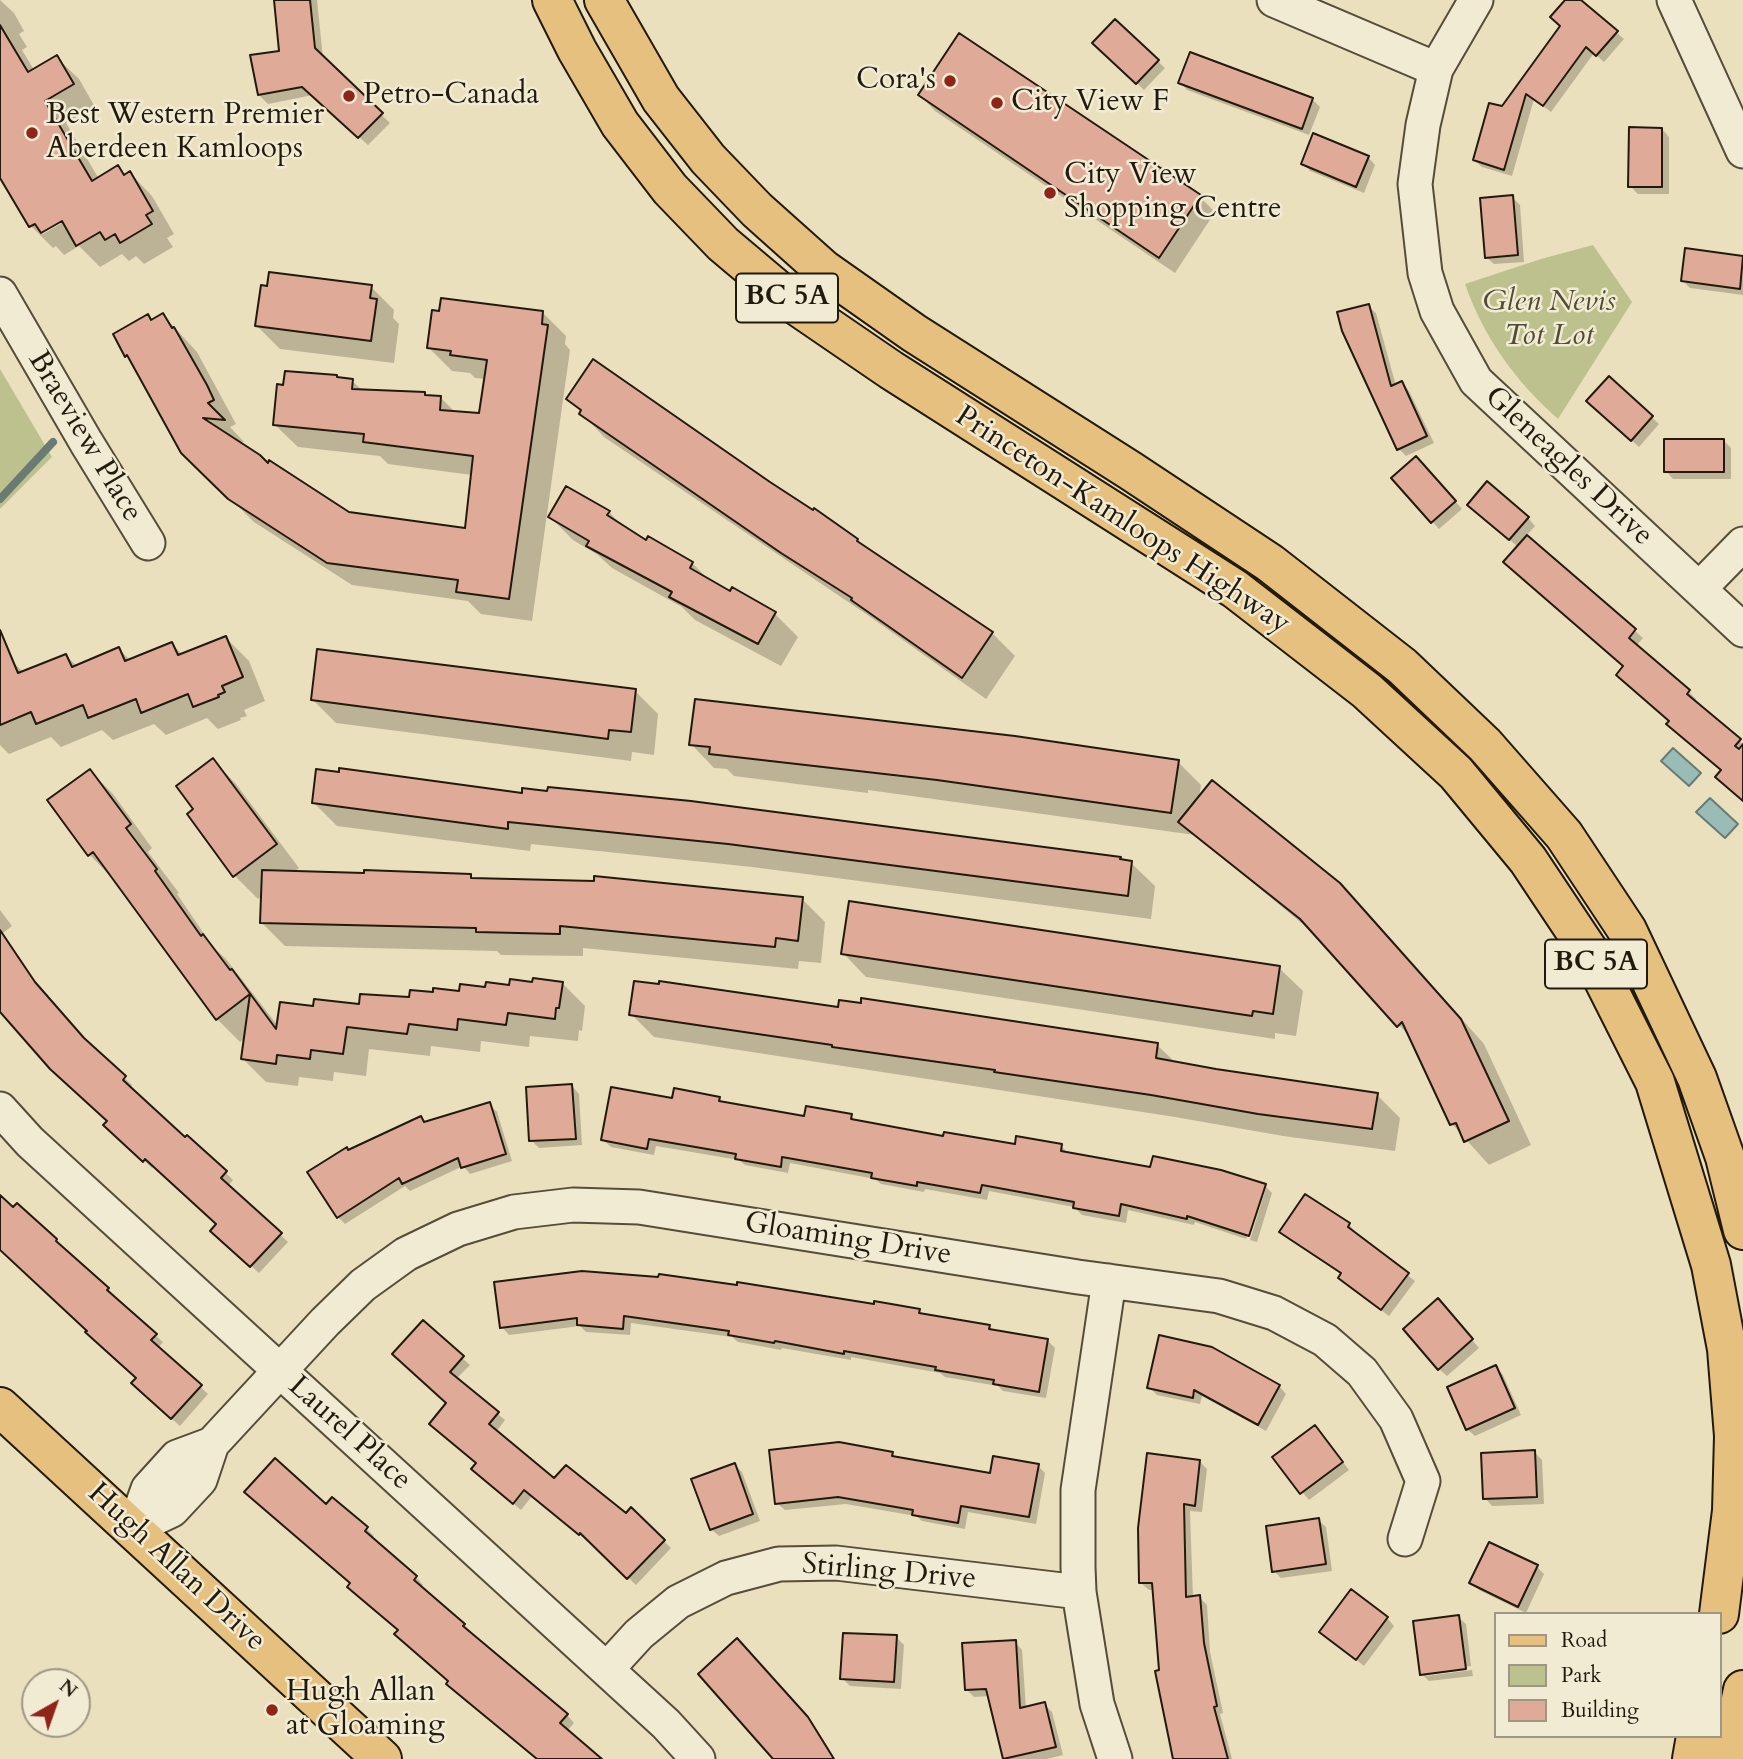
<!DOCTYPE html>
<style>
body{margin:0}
#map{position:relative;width:1743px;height:1759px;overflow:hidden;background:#ebe0bd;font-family:Cardo,serif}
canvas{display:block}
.legend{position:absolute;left:1494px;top:1612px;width:228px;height:126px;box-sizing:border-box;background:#f2ebd4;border:2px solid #9f9785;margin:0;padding:9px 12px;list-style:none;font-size:21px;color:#231a0e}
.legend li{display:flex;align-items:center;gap:14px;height:35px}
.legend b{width:35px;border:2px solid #9f9785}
.north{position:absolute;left:21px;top:1668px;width:70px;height:70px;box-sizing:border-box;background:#f2ebd4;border:2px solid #9f9785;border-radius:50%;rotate:40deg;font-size:19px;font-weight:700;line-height:28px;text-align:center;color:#231a0e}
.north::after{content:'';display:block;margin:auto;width:24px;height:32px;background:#8f2418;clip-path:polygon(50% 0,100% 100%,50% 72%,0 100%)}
</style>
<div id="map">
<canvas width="1743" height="1759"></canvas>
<ul class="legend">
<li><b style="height:9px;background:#e6c07e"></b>Road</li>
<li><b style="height:19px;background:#bcc18d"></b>Park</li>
<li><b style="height:19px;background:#dfaa98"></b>Building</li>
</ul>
<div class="north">N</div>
</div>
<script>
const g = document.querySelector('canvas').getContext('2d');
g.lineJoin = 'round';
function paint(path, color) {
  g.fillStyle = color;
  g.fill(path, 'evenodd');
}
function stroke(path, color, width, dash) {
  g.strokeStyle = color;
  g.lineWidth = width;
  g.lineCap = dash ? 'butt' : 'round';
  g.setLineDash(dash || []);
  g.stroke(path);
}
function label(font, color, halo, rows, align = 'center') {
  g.font = font + ' Cardo,serif';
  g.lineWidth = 5;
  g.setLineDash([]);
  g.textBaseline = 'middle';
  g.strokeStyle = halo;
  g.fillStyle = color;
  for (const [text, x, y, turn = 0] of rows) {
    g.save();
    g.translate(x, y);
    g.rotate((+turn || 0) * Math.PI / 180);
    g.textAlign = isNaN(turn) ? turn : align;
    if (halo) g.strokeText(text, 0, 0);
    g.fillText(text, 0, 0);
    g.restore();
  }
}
paint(new Path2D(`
 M1593,245L1632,302L1558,419C1515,381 1484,338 1465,284L1541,259Z
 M0,369L52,457L0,509Z`), '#bcc18d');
const water = new Path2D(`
 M1673,748L1701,773L1689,786L1661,761Z
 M1710,798L1738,824L1725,838L1696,812Z`);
paint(water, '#99bcb6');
stroke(water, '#6a7b73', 2);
paint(new Path2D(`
 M0,0L14,13L24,31L19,34L27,47L22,50L34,70L56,57L79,79L95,107L66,123L99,179L118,168L126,176L130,173L152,196L174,234L167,238L173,247L144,264L136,256L129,261L122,254L100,267L79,246L64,255L56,246L53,248L31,226L0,176ZM68,215L70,218L43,234L40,232Z
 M276,0H317L323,58L390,123L368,145L313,95L268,104L259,95L281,52Z
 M1567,0H1579L1624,39L1604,62L1594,53L1551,112L1534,99L1512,176L1482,167L1474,160L1502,108L1562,26Z
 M1115,21L1165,68L1144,90L1095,43Z
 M960,35L1200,197L1215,212L1175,273L935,111L920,95Z
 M1180,82L1312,99L1320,107L1309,135L1187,90Z
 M1662,129L1669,137V194H1638L1630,186Z
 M1368,157L1375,165L1364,193L1310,171L1303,163Z
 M1512,197L1520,205L1524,262L1494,264L1486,257Z
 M1687,250L1743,258V295L1690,288L1683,281Z
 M371,287L394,310L393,318L399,324L394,363L280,349L257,326Z
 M1368,306L1376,313L1396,386L1402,383L1409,391L1434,443L1406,456L1399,449Z
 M543,313L566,336L565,344L570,350L532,621L481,614L468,601L352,585L254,522L183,452L133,361L115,335L148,316L153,322L163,315L197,352L236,424L230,427L244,442L235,441L270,467L348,514L466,530L472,475L388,464L380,456L298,447L274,424L336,376L352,381L363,391L424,394L427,397H440L456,413L481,415L486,379L475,378L470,373L452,371L429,348Z
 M1609,378L1659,424L1639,447L1596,408Z
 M568,398L769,483L992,633L1015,656L986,699L869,616L604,437Z
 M1723,440L1731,448V479H1673L1666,471Z
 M1423,465L1462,509L1439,529L1432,521Z
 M609,512L624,528L647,542L692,563L711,582L775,614L798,637L781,666L695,620L682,607L612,568L598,555L573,540L550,517Z
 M1477,512L1528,518L1535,526L1526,536L1635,631L1643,638L1636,646L1689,692L1696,699L1694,702L1743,744V800L1723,771L1671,721L1625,667L1518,547Z
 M226,638L249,661L265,701L244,710L247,716L240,718L241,720L218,729L207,718L166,735L154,724L113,740L102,730L61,747L51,737L9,754L0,745V666L12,661L24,673L66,656L77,666L119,649L131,661L172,644L183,655Z
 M635,691L658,714L654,755L632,752L631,761L336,723L313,700Z
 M691,744L1178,762L1201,785L1199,798L1339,884L1363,908L1484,1044L1531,1145L1489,1165L1452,1124L1413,1040L1316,935L1195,835L868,790V793L734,776L727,769L714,768Z
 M213,760L236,784L299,868L293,873L470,875L475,880L802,899L825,922L821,963L799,961L798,969L583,948V956L501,955L497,951L285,946L262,923L263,895L258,899L235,876L189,815L196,810Z
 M90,771L113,794L152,848L148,852L179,893L177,894L213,947L226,959L278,1026L315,1008L361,1005L534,984L562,983L585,1006L582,1031L579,1030L578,1041L530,1036L529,1047L481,1041L480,1052L431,1046L430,1056L369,1049L366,1076L334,1072L333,1081L299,1077L298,1086L266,1082L243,1059L246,1038L240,1042L217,1019L112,878L89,854Z
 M523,795L1120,858L1131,863L1155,886L1151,919L752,867L531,844L530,851L337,826L314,803Z
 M0,910L12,926L3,933L42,992L88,1044L132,1085L129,1088L185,1139L187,1137L226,1173L233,1180L228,1186L288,1242L259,1273L220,1238L218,1225L154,1165L152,1168L113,1132L109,1122L0,1010Z
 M843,953L1279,968L1303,991L1296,1036L1275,1033V1039L866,977Z
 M839,1009L1157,1045L1176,1063L1377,1095L1400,1118L1395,1151L1283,1136L1175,1117L654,1037L631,1014Z
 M572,1086L579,1094L582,1145L539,1148L531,1140Z
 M719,1098L724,1104L806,1118L851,1116L857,1122L945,1138L1016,1146H1061L1069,1154L1265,1186L1272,1193L1257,1242L1250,1240L1266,1188H1263L1246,1239L1195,1222L1194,1225L1128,1210L1126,1223L1082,1215L1074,1207L989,1191L987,1200L925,1189L924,1192L881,1184L875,1179L790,1163L788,1173L745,1165L739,1160L656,1146L654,1155L611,1147L603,1140L674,1100Z
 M489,1104L497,1112L512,1161L470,1174L463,1166L410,1191L405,1186L345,1224L338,1217L349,1152L420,1118L426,1123Z
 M0,1198L108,1289L115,1296L113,1298L163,1342L158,1348L208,1394L180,1426L140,1391L138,1378L0,1248Z
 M1349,1225L1356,1232L1355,1234L1415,1281L1389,1316L1347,1285L1342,1275L1289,1239L1281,1232Z
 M496,1284L919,1311L923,1315L989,1326L994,1331L1047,1340L1055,1348L1046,1398L1003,1391L998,1386L945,1377L940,1373L851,1357V1360L782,1348L781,1350L738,1342L732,1337L631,1323L630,1335L586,1332L580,1326L509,1335L502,1327Z
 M1445,1308L1479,1348L1447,1376L1439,1369Z
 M462,1358L470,1365L456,1379L505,1420L496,1432L555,1481L626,1516L632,1510L671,1548L636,1585L588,1539L587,1541L532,1496L521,1510L481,1476L478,1464L448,1404L402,1362Z
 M1496,1367L1503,1375L1521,1415L1475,1436L1467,1429Z
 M1279,1386L1286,1394L1266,1431L1202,1396L1200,1404L1157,1395L1149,1387Z
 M1322,1434L1349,1470L1309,1500L1274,1458Z
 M1534,1452L1542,1460L1544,1504L1492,1506L1485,1498Z
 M892,1453L897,1459L991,1475L1038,1466L1045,1473L1036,1524L968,1512L965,1529L922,1521L916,1516L846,1504L785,1510L777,1503Z
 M1199,1461L1207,1469L1202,1512L1190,1511L1193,1598L1199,1597L1207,1605L1210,1652L1223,1713L1220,1714L1232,1759H1173L1161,1672L1155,1590H1149L1141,1583Z
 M735,1465L742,1472L760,1521L719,1536L711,1529Z
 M327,1506L367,1529L374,1536L372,1539L416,1577L423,1585L420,1588L464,1625L471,1632L469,1634L567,1715L574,1723L567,1731L600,1759H537L492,1721L404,1642L400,1631L352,1584Z
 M1318,1520L1326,1527L1332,1571L1281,1578L1274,1571Z
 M1537,1567L1544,1574L1526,1613L1479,1590L1471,1583Z
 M1458,1617L1466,1624L1471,1666L1426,1672V1676L1472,1670L1473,1676L1429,1681L1422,1674Z
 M1387,1618L1394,1626L1364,1666L1321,1632Z
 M896,1637L904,1645L901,1689L850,1686L842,1678Z
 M1015,1642L1022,1650L1026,1709L1044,1704L1052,1712L1063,1755L1047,1759H1005L990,1696L974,1697L966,1689Z
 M745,1647L815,1727L835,1759H775Z`), '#0003');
stroke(new Path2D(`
 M0,499L53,442`), '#6a7b73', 8);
const building = new Path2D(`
 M274,0H310L315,48L383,113L358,138L302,87L258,95L250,55L279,51Z
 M1565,0H1581L1618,31L1596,56L1586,47L1543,106L1526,94L1504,170L1473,160L1489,103L1502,106L1560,26L1550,17Z
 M1115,19L1159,60L1136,84L1092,43Z
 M0,25L28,72L57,55L74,84L45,101L92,181L118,165L124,175L130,171L153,211L146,215L152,224L120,243L115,234L105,240L100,232L76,246L62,221L41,233L35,224L29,227L0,178Z
 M959,33L1201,195L1159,258L918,95Z
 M1190,52L1313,98L1302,129L1178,83Z
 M1629,127L1662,128V187H1628Z
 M1313,133L1369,156L1356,187L1301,164Z
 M1513,195L1518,255L1485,258L1480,198Z
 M1685,248L1743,256L1740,289L1681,281Z
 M269,272L372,285L370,298L377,299L371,341L255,326L261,285L267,286Z
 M441,298L543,311L542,324L548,325L509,599L456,592L458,580L327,563L228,499L181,453L127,355L125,357L113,334L148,314L151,320L163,313L172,328L174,327L207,385L214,400L208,403L225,420L203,418L260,455L268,463L269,460L349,512L465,528L473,456L363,442L364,434L273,425L277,384L283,385L285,371L337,375V377L353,379L352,389L425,392V395L441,396L440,410L479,413L487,360L450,355L451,351L427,348L432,310L439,311Z
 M1369,304L1391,386L1402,381L1427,436L1397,450L1342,331L1337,312Z
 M593,359L770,482L813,510L814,508L858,539L857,541L993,632L962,678L851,600L852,598L781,553L579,414L581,410L566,399Z
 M1609,376L1653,416L1631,441L1586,401Z
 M1664,439H1724V472H1664Z
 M1416,456L1456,501L1431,523L1391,478Z
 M1487,481L1529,517L1509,540L1467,505Z
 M566,486L610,511L607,515L646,540L648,536L693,562L690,568L730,591L732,587L776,612L758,644L669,597L672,592L586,546L589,541L548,517Z
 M1527,535L1636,629L1629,638L1690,690L1687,694L1741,739L1735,746L1739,749L1743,744V801L1715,777L1721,770L1666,724L1669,721L1616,675L1623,666L1503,562Z
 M0,630L18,673L66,654L72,667L119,647L125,661L172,642L178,655L226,636L243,677L222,686L225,692L218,695L219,697L193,707L188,694L141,713L136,699L88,718L83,705L36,724L31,712L0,725Z
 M317,649L636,689L631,732L609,730L608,739L311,700Z
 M695,699L1015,736L1179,760L1171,813L937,780L709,754L710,747L689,745Z
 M213,758L277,844L233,877L187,814L193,809L176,786Z
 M339,768L522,793V788L547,791L548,787L691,801L1121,857L1120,859L1132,861L1128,896L728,844L508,822V829L312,803L316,769L339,772Z
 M90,769L131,824L126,828L157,869L155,871L201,936L203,934L230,970L232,969L276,1029L280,1002L313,1006L314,999L359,1004L360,994L409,997L410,990L433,992V988L459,991L460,984L485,987L486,982L509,985L510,979L532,982L533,978L563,982L559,1008H556L555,1019L508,1013L506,1025L458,1019L457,1030L409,1024L407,1034L347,1027L343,1054L311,1050L310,1059L277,1055L276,1064L241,1059L250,994L216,1020L93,852L88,856L47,800Z
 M1212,780L1340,883L1461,1019L1509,1121L1464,1142L1456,1123L1450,1125L1402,1022L1397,1027L1300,919L1178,822Z
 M262,870L364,873V870L471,874V878L594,881V876L803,897L798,941L776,938L775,947L560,926V934L476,932V928L260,923Z
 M849,901L1280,966L1273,1014L1253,1011L1252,1016L841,954Z
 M0,930L35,982L84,1038L126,1076L123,1080L185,1137L187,1135L227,1171L221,1178L282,1233L250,1267L210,1231L216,1224L145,1159L143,1162L103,1125L107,1121L50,1069L0,1012Z
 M634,981L659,984V981L838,1007L839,1000L861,1003V998L1158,1043L1156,1058L1216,1069L1378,1093L1372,1129L1258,1114L1151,1095L994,1072L995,1070L832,1047V1045L629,1015Z
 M572,1084L576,1139L529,1141L526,1087Z
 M611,1087L672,1098L674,1088L720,1097L719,1101L804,1116L806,1106L852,1114L851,1119L943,1136L944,1132L1015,1144L1016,1136L1062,1144L1061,1151L1150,1167L1153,1156L1221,1170L1266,1184L1249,1236L1187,1216V1219L1121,1204L1119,1216L1073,1208L1074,1202L982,1185L980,1193L917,1182V1186L871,1178L872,1173L782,1157L781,1167L735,1159L736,1154L649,1139L647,1149L601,1140Z
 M490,1102L506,1154L461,1168L458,1158L402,1184L399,1178L337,1218L307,1172L347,1147L348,1150L421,1116L424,1122Z
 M1305,1194L1350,1223L1348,1227L1409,1273L1381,1310L1338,1278L1341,1273L1279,1232Z
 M0,1195L13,1207L17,1203L57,1239L56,1241L109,1288L107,1290L157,1334L151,1340L202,1385L171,1419L131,1383L136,1378L85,1332L87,1331L0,1250Z
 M582,1271L658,1277L659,1274L737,1285V1282L874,1304V1301L920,1309L919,1313L990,1325L989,1329L1048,1339L1039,1392L993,1384L994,1380L935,1370L936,1367L844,1351V1354L775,1341L774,1343L728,1335L729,1331L624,1316L623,1329L577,1325V1318L500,1328L494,1282Z
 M1438,1298L1473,1339L1438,1370L1403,1329Z
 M423,1320L464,1356L450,1372L499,1412L489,1424L554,1478L566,1465L626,1513L631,1507L665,1540L627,1579L580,1533L579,1535L524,1490L513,1504L471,1469L476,1463L429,1424L446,1403L392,1354Z
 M1159,1335L1212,1347L1280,1385L1258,1425L1194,1390L1193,1398L1147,1388Z
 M1496,1365L1515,1408L1466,1430L1447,1387Z
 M1315,1425L1343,1462L1300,1494L1272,1457Z
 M839,1442L893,1452L892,1456L990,1473L993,1456L1039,1464L1029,1517L961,1506L958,1523L912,1515L913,1510L838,1497L775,1504L769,1450Z
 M1535,1450L1537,1497L1483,1499L1481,1453Z
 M1147,1453L1200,1460L1195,1506L1184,1504L1186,1597L1200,1595L1204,1643L1217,1706L1214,1707L1228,1759H1173L1155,1671L1159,1670L1152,1583H1139L1138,1528Z
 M275,1458L326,1504L332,1497L368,1527L365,1531L417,1576L414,1580L465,1624L463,1626L568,1714L560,1723L602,1759H537L446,1684L448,1681L394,1634L398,1630L347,1587L350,1583L244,1492Z
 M735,1463L753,1514L710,1530L691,1479Z
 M1319,1518L1326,1564L1272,1572L1266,1526Z
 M1489,1542L1538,1565L1518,1607L1469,1583Z
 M1351,1589L1388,1617L1356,1660L1319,1632Z
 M1459,1615L1466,1669L1420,1675L1413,1621Z
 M843,1633L897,1635L894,1682L840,1679Z
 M737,1638L808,1717L834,1759H773L698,1674Z
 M1016,1640L1020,1708L1045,1702L1056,1747L1003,1759L986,1689L965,1690L962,1643Z`);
paint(building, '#dfaa98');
stroke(building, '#231a0e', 2);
const minor = new Path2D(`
 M1274,0L1436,69
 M1476,0L1436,69L1423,125L1415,184L1425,273L1437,311L1476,381L1743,630
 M1674,0L1743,151
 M0,294L86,442L148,543
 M1699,589L1743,544
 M0,1109L30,1142L666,1724L698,1759
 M1109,1281L1078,1490V1567L1079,1592L1097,1704L1115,1759
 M134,1528L172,1510L200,1480L212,1444L325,1322L363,1285L406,1254L458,1229L514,1212L573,1205L639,1207L1078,1277L1219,1296L1274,1313L1325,1340L1362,1372L1396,1419L1423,1481L1405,1539
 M134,1528L148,1489L177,1457L212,1444
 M607,1669L639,1634L678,1602L726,1578L779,1564L836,1563L1079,1592`);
const major = new Path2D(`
 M552,0L577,50L620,124L670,189L723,244L793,303L891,370L1235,589L1367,691L1456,773L1528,860L1590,953L1655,1082L1711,1265L1727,1349L1734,1436L1732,1511L1719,1614
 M604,0L661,99L708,159L757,210L823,269L914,333L1131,471L1270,563L1402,666L1485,745L1564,835L1627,930L1697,1078L1725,1157L1743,1230
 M0,1407L382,1759
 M1692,1759L1696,1736
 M1728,1759L1743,1690`);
stroke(minor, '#554c3a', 37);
stroke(major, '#231a0e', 42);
stroke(minor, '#f2ebd4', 33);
stroke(major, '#e6c07e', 38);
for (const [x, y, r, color] of [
 [950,81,7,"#8f2418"],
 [349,96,7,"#8f2418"],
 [997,103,7,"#8f2418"],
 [32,133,7,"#8f2418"],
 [1050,193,7,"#8f2418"],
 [272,1710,7,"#8f2418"]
]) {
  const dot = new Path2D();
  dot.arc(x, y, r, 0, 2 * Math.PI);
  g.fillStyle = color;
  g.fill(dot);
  stroke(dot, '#f2ebd4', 2.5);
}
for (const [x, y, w] of [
 [787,298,102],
 [1596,964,102]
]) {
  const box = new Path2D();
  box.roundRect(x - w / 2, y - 24.5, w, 49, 5);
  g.fillStyle = '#f2ebd4';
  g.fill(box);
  stroke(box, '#231a0e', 2);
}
label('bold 28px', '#231a0e', null, [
 ["BC 5A",787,298],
 ["BC 5A",1596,964]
]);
label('30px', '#231a0e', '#f2ebd4', [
 ["Cora's",936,81,"right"],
 ["Petro-Canada",363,96],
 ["City View F",1011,103],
 ["Best Western Premier",46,116],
 ["Aberdeen Kamloops",46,150],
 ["City View",1064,176],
 ["Shopping Centre",1064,210],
 ["Hugh Allan",286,1693],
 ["at Gloaming",286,1727]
], 'left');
label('italic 30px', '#514c34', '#f2ebd4', [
 ["Glen Nevis",1549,303],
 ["Tot Lot",1549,337]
]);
label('30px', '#231a0e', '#f2ebd4', [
 ["Braeview Place",84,437,59],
 ["Gleneagles Drive",1568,467,43],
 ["Princeton-Kamloops Highway",1122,521,33],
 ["Gloaming Drive",848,1240,9],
 ["Laurel Place",349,1434,42],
 ["Hugh Allan Drive",176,1568,43],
 ["Stirling Drive",889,1573,5]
]);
</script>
